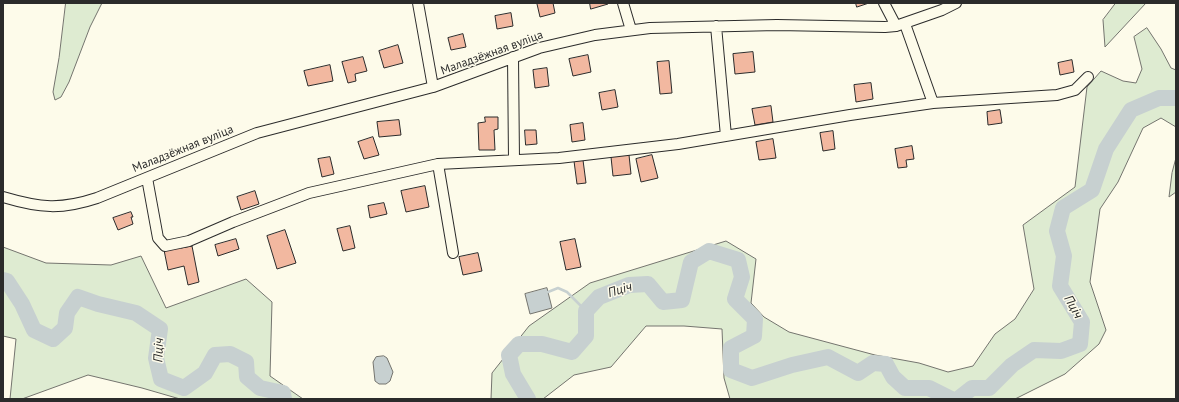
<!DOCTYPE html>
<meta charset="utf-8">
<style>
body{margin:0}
#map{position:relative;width:1179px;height:402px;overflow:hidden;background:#fdfbea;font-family:"PT Sans",sans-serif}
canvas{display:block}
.frame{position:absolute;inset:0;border:4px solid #2b2b2b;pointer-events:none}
</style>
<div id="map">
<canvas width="1179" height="402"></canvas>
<div class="frame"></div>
</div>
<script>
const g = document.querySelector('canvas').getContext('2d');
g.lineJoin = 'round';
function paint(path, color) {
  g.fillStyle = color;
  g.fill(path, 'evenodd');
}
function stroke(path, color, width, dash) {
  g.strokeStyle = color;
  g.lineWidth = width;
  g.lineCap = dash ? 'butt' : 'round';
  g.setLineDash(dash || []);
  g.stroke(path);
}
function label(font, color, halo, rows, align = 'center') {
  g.font = font + ' "PT Sans",sans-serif';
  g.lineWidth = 3;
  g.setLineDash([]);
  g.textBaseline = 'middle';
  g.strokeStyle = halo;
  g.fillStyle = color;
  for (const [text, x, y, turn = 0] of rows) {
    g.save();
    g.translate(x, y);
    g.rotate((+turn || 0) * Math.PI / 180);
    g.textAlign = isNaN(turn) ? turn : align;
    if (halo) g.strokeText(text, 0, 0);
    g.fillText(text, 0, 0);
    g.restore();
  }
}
const green = new Path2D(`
 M66,3H102L90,27L69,82L61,97L55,100L53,92L59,58Z
 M1116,3H1146L1105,47L1103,20Z
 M1147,28L1161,49L1171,68L1176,70V127L1161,118L1143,128L1118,182L1100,209L1090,282L1106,330L1099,344L1065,374L1015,399H730L724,378L722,329L684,326H646L611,367L574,375L543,399H491L492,373L529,326L590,283L726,241L756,259L751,303L764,317L789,332L875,355L919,363L948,372L973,366L995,334L1015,319L1034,289L1023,225L1075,187L1087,87L1101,71L1123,81L1136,83L1142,69L1134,37Z
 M1176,158V192L1169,197L1172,173Z
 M3,247L46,263L111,265L141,256L166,308L246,279L272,302L270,376L303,399H180L142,388L88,375L22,399H10L16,339L3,336Z`);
paint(green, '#deebd1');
stroke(green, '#74746e', 1);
const water = new Path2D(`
 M547,288L552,308L530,314L525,294Z
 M384,356L387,358L393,372L390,381L386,384H379L375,381L373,362L376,357Z`);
paint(water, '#c7d0d0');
stroke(water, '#74746e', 1);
stroke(new Path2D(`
 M548,292L558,288L567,292L586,311`), '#c7d0d0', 2.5);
stroke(new Path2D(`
 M3,280L7,281L22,304L34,330L53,339L65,328L67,313L78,297L98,304L136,313L160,329L156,358L161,379L184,388L205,373L215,355L230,354L246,362L247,377L260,388L283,393L284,399
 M528,399L513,374L509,355L519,344H542L572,352L586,336V311L599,297L629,285L648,284L663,302L682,300L691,262L709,251L738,260L742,277L735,299L755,319L754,336L731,348V370L752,378L792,365L828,357L858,373L873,363L886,364L893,377L905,388H929L951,399
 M958,399L972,388H989L1012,365L1034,350L1061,351L1080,344L1082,322L1060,286L1064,256L1057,231L1063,208L1092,190L1106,149L1131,110L1159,98H1176`), '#c7d0d0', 16);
const building = new Path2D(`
 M540,3H553L555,13L540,17L537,4Z
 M590,3H607L608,4L591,9Z
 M856,3H869L857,7Z
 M511,13L513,26L497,29L495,16Z
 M463,34L466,47L451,50L448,38Z
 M398,45L403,63L384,68L379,51Z
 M753,52L755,72L735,74L733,54Z
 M588,55L591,72L573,76L569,59Z
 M363,57L367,71L355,74L356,81L348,83L342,62Z
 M1072,60L1074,72L1060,75L1058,63Z
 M669,61L672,93L660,94L657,62Z
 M330,65L333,81L308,86L304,71Z
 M547,68L549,86L535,88L533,70Z
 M871,83L873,99L856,102L854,85Z
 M615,90L618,107L602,110L599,93Z
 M771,106L773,122L755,125L752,109Z
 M1000,110L1002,123L988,125L987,112Z
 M485,117H498V129L494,130L495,150H479L478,123L485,122Z
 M399,120L401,135L379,137L377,122Z
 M583,123L585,140L572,142L570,125Z
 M525,130H536L537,144L526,145Z
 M833,131L835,149L823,151L820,133Z
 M373,137L379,155L364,159L358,142Z
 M773,139L776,158L759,160L756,142Z
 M912,146L914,159L906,160L907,167L898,168L895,149Z
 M629,155L631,174L613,176L611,157Z
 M652,155L658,178L641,182L636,159Z
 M330,157L334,174L322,177L318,159Z
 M583,160L586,183L577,184L574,161Z
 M425,186L429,207L406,212L401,191Z
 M255,191L259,204L241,210L237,197Z
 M384,203L387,214L370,218L368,206Z
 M131,212L133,217H131L133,224L118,230L113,218Z
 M350,226L355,248L343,251L337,229Z
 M285,230L296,263L277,269L267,236Z
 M236,239L239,249L218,256L215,245Z
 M575,239L581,267L566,270L560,242Z
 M180,246L181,248L192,246L199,282L188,285L184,266L168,270L164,250Z
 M478,253L482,271L463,275L459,257Z`);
paint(building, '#f2b8a0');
stroke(building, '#2b2b2b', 1);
const minor = new Path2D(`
 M418,3L433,87
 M623,3L631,30
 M884,3L896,26
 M905,24L933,103
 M716,26L726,136
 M513,57L514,160
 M438,164L453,253
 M147,178L158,238L165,246L189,241L233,222L309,193L438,164L559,158L678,144L850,115L933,103L1057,95L1075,90L1088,77
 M3,197C40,208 61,210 97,198L257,133L433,87L539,48L595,35L650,28L777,25L885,27L896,26L942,10L956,3`);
stroke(minor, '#2b2b2b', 12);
stroke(minor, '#fdfbea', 10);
label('12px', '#2b2b2b', '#fdfbea', [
 ["Маладзёжная вуліца",492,53,-20],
 ["Маладзёжная вуліца",183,149,-22]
]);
label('italic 13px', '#2b2b2b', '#fdfbea', [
 ["Пціч",620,290,-17],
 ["Пціч",1073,307,60],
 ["Пціч",159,350,-88]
]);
</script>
